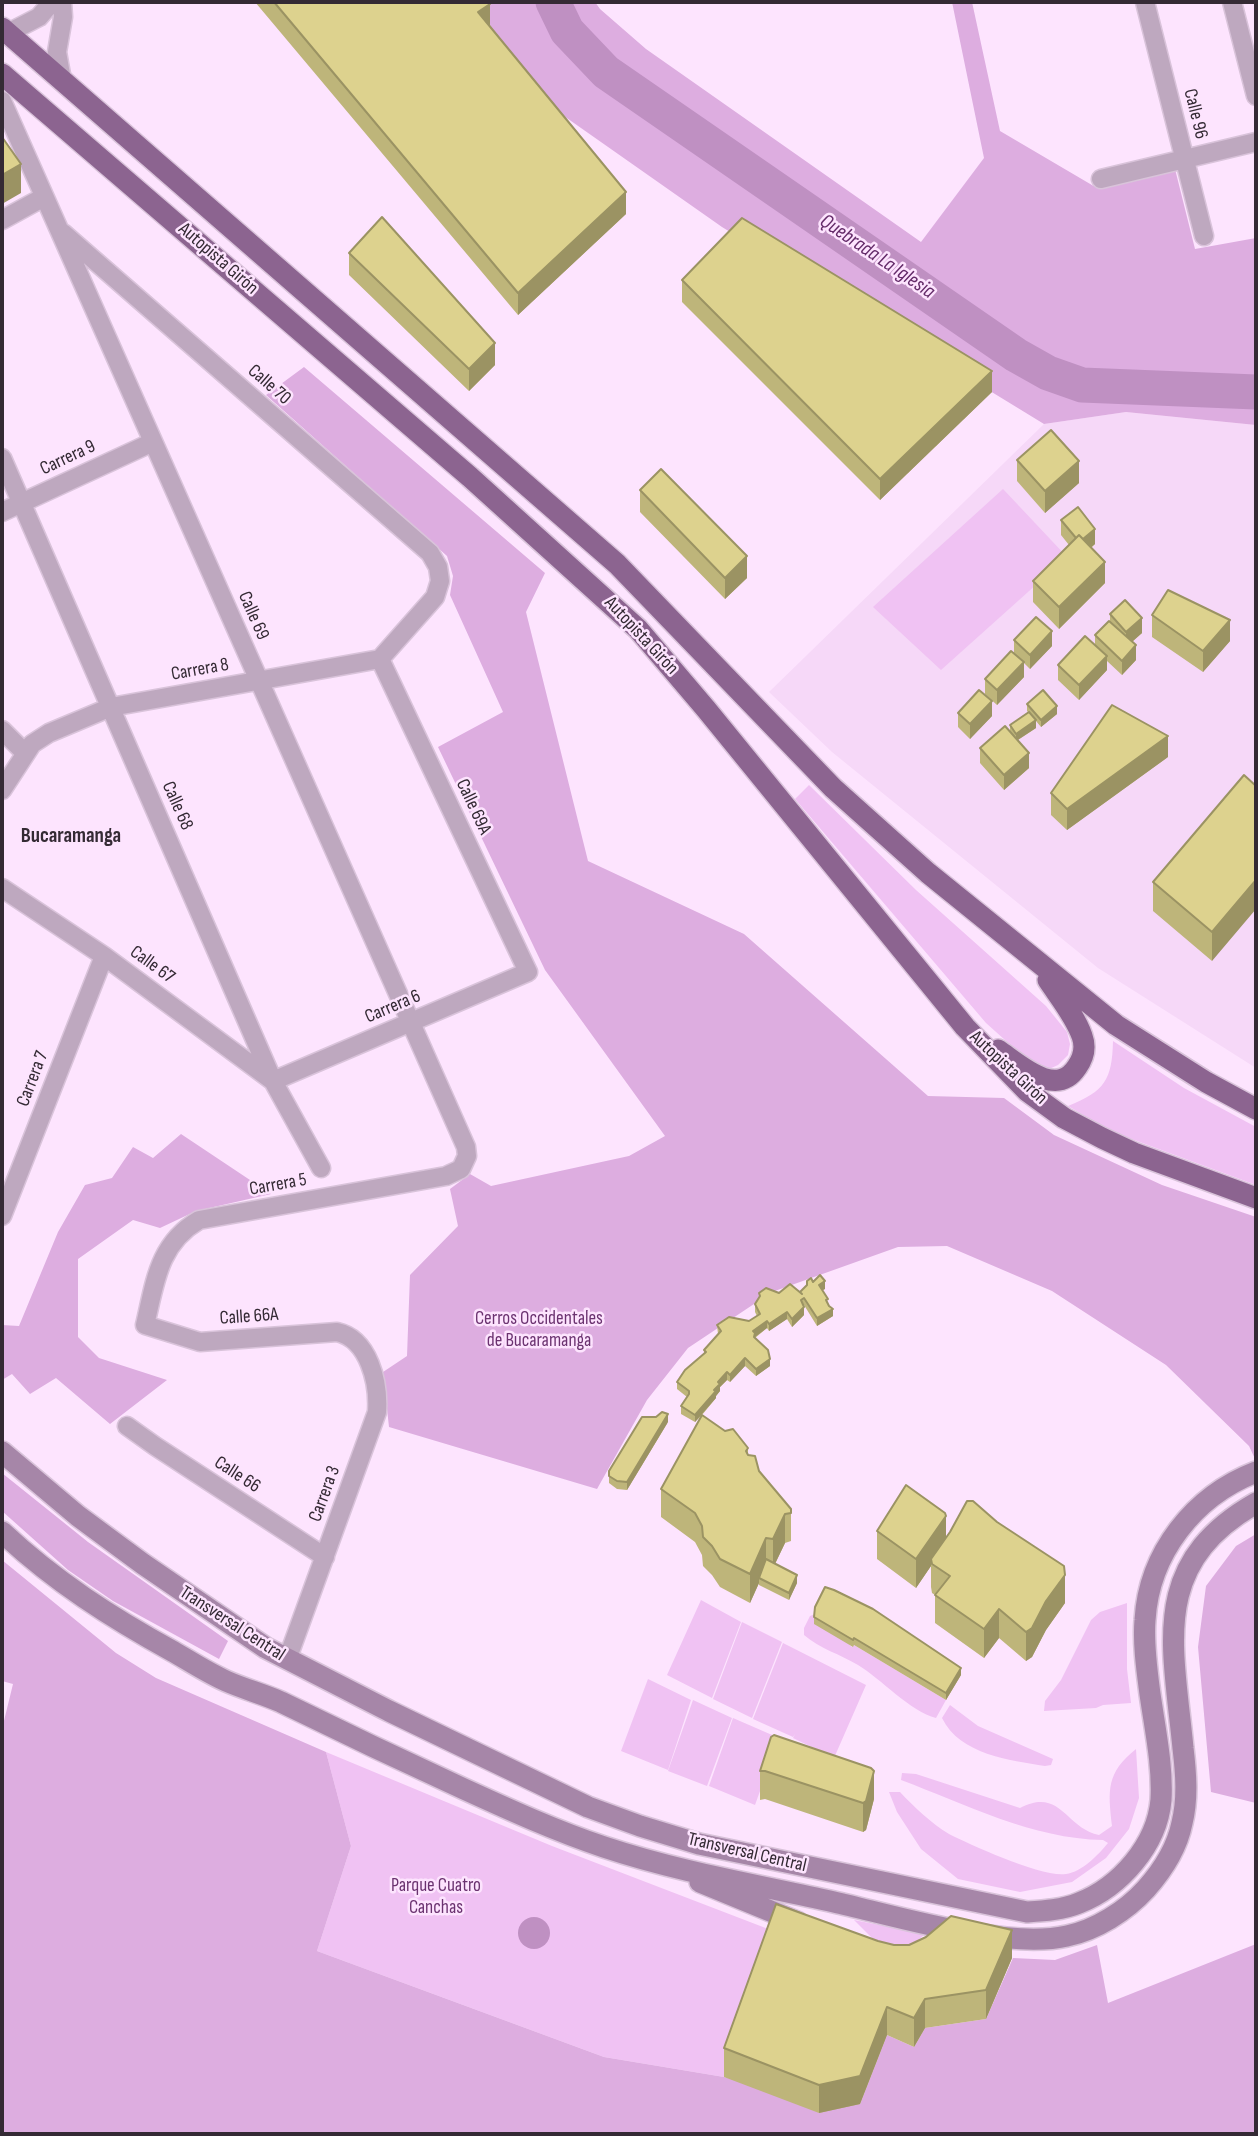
<!DOCTYPE html>
<meta charset="utf-8">
<style>
body{margin:0}
#map{position:relative;width:1258px;height:2136px;overflow:hidden;background:#fde4fe;font-family:"Sofia Sans Condensed",sans-serif}
canvas{display:block}
.frame{position:absolute;inset:0;border:4px solid #342a34;pointer-events:none}
</style>
<div id="map">
<canvas width="1258" height="2136"></canvas>
<div class="frame"></div>
</div>
<script>
const g = document.querySelector('canvas').getContext('2d');
g.lineJoin = 'round';
function paint(path, color) {
  g.fillStyle = color;
  g.fill(path, 'evenodd');
}
function stroke(path, color, width, dash) {
  g.strokeStyle = color;
  g.lineWidth = width;
  g.lineCap = dash ? 'butt' : 'round';
  g.setLineDash(dash || []);
  g.stroke(path);
}
function label(font, color, halo, rows, align = 'center') {
  g.font = font + ' "Sofia Sans Condensed",sans-serif';
  g.lineWidth = 5;
  g.setLineDash([]);
  g.textBaseline = 'middle';
  g.strokeStyle = halo;
  g.fillStyle = color;
  for (const [text, x, y, turn = 0] of rows) {
    g.save();
    g.translate(x, y);
    g.rotate((+turn || 0) * Math.PI / 180);
    g.textAlign = isNaN(turn) ? turn : align;
    if (halo) g.strokeText(text, 0, 0);
    g.fillText(text, 0, 0);
    g.restore();
  }
}
paint(new Path2D(`
 M1126,412L1256,425V1068L1098,968L832,752L769,692L1044,424Z`), '#f6d8f8');
paint(new Path2D(`
 M1003,489L1067,557L941,670L873,607Z
 M809,785L916,890L1046,1006L1067,1032L1070,1044L1068,1055L1058,1065L1047,1070L1034,1066L986,1023L795,799Z
 M1113,1041L1184,1088L1256,1127V1185L1110,1131L1068,1106C1105,1091 1112,1080 1113,1041Z
 M701,1600L741,1622L712,1698L667,1675Z
 M1127,1603V1669L1131,1703L1103,1705L1096,1708L1044,1711L1045,1701L1061,1680L1091,1620L1100,1612Z
 M815,1614L852,1647L854,1645L946,1700L936,1718C911,1712 880,1678 858,1665C840,1654 820,1649 804,1635V1628L810,1616Z
 M742,1622L782,1642L752,1718L713,1699Z
 M783,1643L866,1685L834,1758L793,1738L795,1734L793,1737L753,1719Z
 M648,1679L691,1700L668,1770L621,1751Z
 M693,1700L732,1718L707,1786L668,1771Z
 M950,1705L978,1726L1053,1759L1051,1765L1045,1766C1010,1760 960,1755 942,1718Z
 M733,1718L779,1738L755,1805L709,1786Z
 M1136,1749L1139,1798L1129,1829L1106,1858L1072,1882L1020,1892L958,1879L921,1849L897,1812L889,1792H900C914,1807 931,1823 949,1834C971,1845 1043,1878 1066,1874C1082,1872 1098,1855 1108,1843L1103,1840C1033,1839 965,1804 901,1780L902,1773L916,1774L1020,1808C1061,1787 1065,1828 1099,1835L1112,1826C1108,1790 1106,1773 1136,1749Z
 M326,1752L552,1846L776,1932L724,2077L604,2057L317,1951L351,1846Z
 M854,1920L925,1934L912,1946L879,1945Z`), '#f0c2f3');
paint(new Path2D(`
 M482,2H595L600,9L646,49L921,242L984,158L952,2H972L1000,131L1097,188L1175,169L1195,249L1256,238V425L1126,412L1044,424L722,227L534,95L492,33Z
 M304,367L545,573L526,612L588,861L744,934L928,1096L1004,1098L1054,1135L1162,1185L1256,1217V1461L1249,1446L1166,1365L1052,1291L947,1246L898,1247L772,1292L688,1348L647,1400L597,1489L389,1427L383,1372L407,1356L410,1275L458,1226L450,1189L470,1174L491,1186L629,1156L665,1136L545,970L438,747L503,712L450,595L453,576L447,556L266,395Z
 M181,1134L271,1194L196,1211L160,1228L133,1220L78,1259V1337L99,1358L167,1380L110,1424L56,1378L30,1394L12,1374L2,1380V1325L19,1326L58,1232L85,1185L112,1178L133,1147L153,1158Z
 M2,1473L88,1542L228,1641L219,1659L113,1601L68,1570L2,1511Z
 M1256,1534V1803L1211,1792L1198,1647L1206,1586L1236,1546Z
 M2,1560L116,1653L156,1678L326,1752L351,1846L317,1951L604,2057L724,2077L860,2104L887,2035L914,2047L925,2028L986,2019L1013,1958L1055,1960L1097,1945L1108,2003L1256,1944V2134H2V1729L13,1684L2,1681Z`), '#ddade0');
paint(new Path2D(`
 M518 1933a16 16 0 1 1 32 0a16 16 0 1 1-32 0Z`), '#bf90c2');
stroke(new Path2D(`
 M553,2L567,31L606,72L1016,355L1048,373L1082,385L1256,392`), '#bf90c2', 35);
const minor = new Path2D(`
 M1145,2L1204,236
 M1232,2L1256,96
 M8,33L39,17L52,2
 M62,80L57,52L63,17L62,2
 M2,101L466,1147L467,1156L461,1169L446,1176L199,1220C158,1244 155,1283 145,1325L200,1342L337,1332C369,1339 379,1383 377,1412L287,1660
 M1101,179L1256,142
 M2,220L44,197
 M2,458L273,1081L321,1168
 M2,512L153,442
 M2,730L25,753
 M2,790L32,744L49,733L111,707L380,659L435,597L440,581L438,567L430,553L63,233
 M2,888L104,956L273,1081L528,972L380,659
 M2,1216L104,956
 M127,1426L155,1446L325,1557`);
const secondary = new Path2D(`
 M2,1452L78,1516L143,1564L266,1648L389,1711L588,1807L640,1826L699,1844L1027,1912C1044,1911 1062,1910 1079,1903C1120,1887 1157,1845 1161,1800C1163,1766 1155,1729 1150,1694C1147,1671 1143,1644 1145,1620C1149,1553 1194,1496 1256,1472
 M2,1532C54,1581 112,1618 174,1652C191,1662 208,1673 226,1681C244,1689 263,1694 281,1702C342,1732 403,1761 464,1789C510,1810 556,1831 604,1847C679,1872 758,1885 834,1902C896,1916 1007,1950 1067,1936C1096,1930 1126,1911 1146,1889C1162,1871 1177,1848 1182,1823C1188,1799 1186,1773 1183,1748C1173,1644 1149,1564 1256,1503
 M700,1882L797,1922`);
const trunk = new Path2D(`
 M2,28L617,564L833,788L928,873L1116,1025L1206,1082L1256,1109
 M2,74L470,477L638,629L706,709L965,1027L1027,1091L1064,1118L1102,1138L1134,1153L1256,1198
 M998,1050C1020,1065 1056,1099 1077,1067C1084,1057 1086,1047 1082,1036C1075,1016 1060,998 1048,980`);
stroke(minor, '#d9c3da', 21);
stroke(secondary, '#d9c3da', 24);
stroke(trunk, '#d9c3da', 24);
stroke(minor, '#bea8bf', 18);
stroke(secondary, '#a686a8', 21);
stroke(trunk, '#8c6490', 21);
paint(new Path2D(`
 M255,2H489V26L626,214L518,315Z
 M349,253L495,365L469,391L349,275Z
 M682,280L992,392L880,500L682,302Z
 M1017,460L1079,483L1045,513L1017,481Z
 M640,490L747,578L725,599L640,512Z
 M1061,520L1095,544L1091,548L1105,583L1059,629L1033,602V581L1069,545L1061,535Z
 M1110,614L1142,633L1132,642L1136,660L1122,675L1107,661V670L1079,700L1058,680V665L1095,645V635L1110,621Z
 M1152,615L1230,641L1203,672L1152,637Z
 M1014,640L1052,646L1030,669L1024,663V677L997,705L985,694V679L1014,653Z
 M1027,704L1057,714L1041,727L1036,721V728L1018,740L1029,768L1004,790L980,763V748L1010,731V725L1028,712L1027,711Z
 M958,713L992,716L970,739L958,727Z
 M1168,757L1067,830L1051,815V793Z
 M1256,786L1212,961L1153,911V882Z
 M813,1282L825,1289L822,1290L833,1316L817,1326L804,1305L803,1306L804,1315L792,1327L787,1319L769,1331L767,1328L755,1338L770,1366L756,1376L745,1366L730,1382L727,1380L720,1387V1391L716,1396V1398L702,1415L748,1448V1455L759,1471L791,1509V1541L785,1543L775,1564L797,1583L789,1600L759,1585V1583L750,1603L720,1587L712,1575L703,1566L702,1555L695,1542L661,1517V1489L702,1415L695,1422L681,1414V1406L687,1397L677,1389V1382L704,1354V1350L718,1334L717,1325L749,1321L757,1316L755,1312V1304L759,1299V1293H800Z
 M668,1422L627,1490L617,1489L609,1483V1471Z
 M877,1531L946,1537L1065,1603L1046,1630L1032,1657L1026,1661L999,1638L984,1658L935,1623V1595L932,1593L931,1587V1566L916,1588L877,1559Z
 M814,1617L961,1675L946,1700L854,1645L853,1647L814,1624Z
 M771,1737L874,1799L866,1830L863,1832L765,1799L760,1800V1771Z
 M878,1941L894,1945L1012,1958L986,2019L925,2028L914,2047L887,2035L860,2104L819,2113L724,2077V2048Z`), '#beb57a');
paint(new Path2D(`
 M490,4V25L478,34V12Z
 M21,164V193L2,204V175Z
 M626,192V214L518,315V293Z
 M495,343V365L469,391V369Z
 M992,371V392L880,500V479Z
 M1079,461V483L1045,513V491Z
 M1095,529V544L1079,557V542Z
 M747,556V578L725,599V578Z
 M1105,562V583L1059,629V607Z
 M1142,618V633L1126,647V632Z
 M1230,620V641L1203,672V651Z
 M1052,631V646L1030,669V655Z
 M1136,645V660L1122,675V661Z
 M1107,656V670L1079,700V685Z
 M1024,662V677L997,705V690Z
 M992,701V716L970,739V724Z
 M1057,706V714L1041,727V720Z
 M1036,720V728L1016,741V734Z
 M1168,736V757L1067,830V809Z
 M1029,753V768L1004,790V775Z
 M1256,880V909L1212,961V932Z
 M825,1281V1289L819,1292V1285Z
 M804,1307V1315L792,1327V1319Z
 M833,1309V1316L817,1326V1318Z
 M787,1312V1319L769,1331V1324Z
 M767,1321V1328L755,1337V1341L753,1331Z
 M745,1358V1366L730,1382V1375Z
 M770,1359V1366L756,1376V1369Z
 M727,1372V1380L720,1387V1391L716,1396V1398L695,1422V1415L714,1390L718,1382Z
 M668,1414V1422L627,1490V1482Z
 M785,1514V1543L773,1568V1539Z
 M946,1516V1544L931,1559V1566L916,1588V1559Z
 M766,1538V1566L759,1578V1583L750,1603V1574Z
 M797,1575V1583L789,1600V1593Z
 M1065,1575V1603L1046,1630L1032,1657L1026,1661V1632L1046,1601Z
 M999,1609V1638L984,1658V1629Z
 M961,1668V1675L946,1700V1693Z
 M874,1771V1799L866,1830L863,1832V1803Z
 M1012,1930V1958L986,2019V1990Z
 M925,1999V2028L914,2047V2018Z
 M887,2007V2035L860,2104L819,2113V2085Z`), '#9b9363');
const building = new Path2D(`
 M274,2H489L490,4L478,12L626,192L518,293Z
 M2,137L21,164L2,175Z
 M382,217L495,343L469,369L349,253Z
 M742,218L992,371L880,479L682,280Z
 M1051,430L1079,461L1045,491L1017,460Z
 M661,469L747,556L725,578L640,490Z
 M1078,507L1095,529L1083,539L1079,535L1076,538L1061,520Z
 M1079,535L1105,562L1059,607L1033,581Z
 M1168,590L1230,620L1203,651L1152,615Z
 M1125,600L1142,618L1126,632L1110,614Z
 M1036,617L1052,631L1030,655L1014,640Z
 M1109,621L1136,645L1122,661L1095,635Z
 M1085,636L1107,656L1079,685L1058,665Z
 M1011,651L1024,662L997,690L985,679Z
 M979,690L992,701L970,724L958,713Z
 M1043,690L1057,706L1041,720L1027,704Z
 M1112,705L1168,736L1067,809L1051,793Z
 M1029,712L1036,720L1016,734L1010,725Z
 M1005,726L1029,753L1004,775L980,748Z
 M1244,775L1256,786V880L1212,932L1153,882Z
 M820,1275L825,1281L819,1285L828,1299L826,1300L829,1306L833,1309L817,1318L804,1298L801,1300L804,1307L792,1319L787,1312L769,1324L767,1321L753,1331L755,1333L754,1337L768,1350L770,1359L756,1369L745,1358L730,1375L727,1372L718,1382L720,1384L714,1390L716,1391L695,1415L681,1406L689,1394V1391L677,1382L685,1370L706,1352L704,1350L721,1331L717,1325L729,1317L749,1321L760,1314L755,1304L760,1296L759,1293L766,1288L779,1293L790,1284L802,1294L800,1292L807,1285V1281L811,1278L813,1282Z
 M662,1412L668,1414L627,1482L617,1481L609,1476V1471L642,1417H656Z
 M702,1415L725,1431L733,1429L748,1448L746,1451L748,1455L755,1456L759,1471L791,1509V1513L785,1514L773,1539L766,1538L750,1574L720,1559L712,1546L703,1537L702,1526L695,1513L661,1489Z
 M906,1485L945,1513L946,1516L916,1559L877,1531Z
 M967,1501H973L997,1522L1064,1566L1065,1575L1046,1601L1032,1628L1026,1632L999,1609L984,1629L935,1595L950,1576L932,1564L931,1559L950,1532Z
 M766,1559L797,1575L789,1593L759,1578Z
 M825,1587L834,1590L873,1609L961,1668L946,1693L854,1638L853,1640L814,1617L815,1607Z
 M774,1735L871,1768L874,1771L866,1801L863,1803L765,1771H760L771,1737Z
 M776,1904L878,1941L894,1945H909L926,1937L951,1916L1012,1930L986,1990L925,1999L914,2018L887,2007L860,2076L819,2085L724,2048Z`);
paint(building, '#ddd28e');
stroke(building, '#9b9363', 2);
label('19px', '#342a34', '#fde4fe', [
 ["Calle 96",1195,114,76],
 ["Autopista Girón",218,259,41],
 ["Calle 70",269,385,41],
 ["Carrera 9",68,458,-25],
 ["Calle 69",253,616,66],
 ["Autopista Girón",641,636,47],
 ["Carrera 8",200,670,-10],
 ["Calle 68",177,806,66],
 ["Calle 69A",473,807,65],
 ["Calle 67",152,965,36],
 ["Carrera 6",393,1007,-23],
 ["Autopista Girón",1008,1068,43],
 ["Carrera 7",33,1079,-69],
 ["Carrera 5",278,1185,-10],
 ["Calle 66A",249,1317,-4],
 ["Calle 66",237,1475,33],
 ["Carrera 3",325,1494,-70],
 ["Transversal Central",232,1624,33],
 ["Transversal Central",747,1853,13]
]);
label('19px', '#6b3270', '#fde4fe', [
 ["Cerros Occidentales",539,1319],
 ["de Bucaramanga",539,1341],
 ["Parque Cuatro",436,1886],
 ["Canchas",436,1908]
]);
label('italic 21px', '#652c6a', '#fde4fe', [
 ["Quebrada La Iglesia",877,257,34]
]);
label('bold 21px', '#342a34', '#fde4fe', [
 ["Bucaramanga",71,837]
]);
</script>
